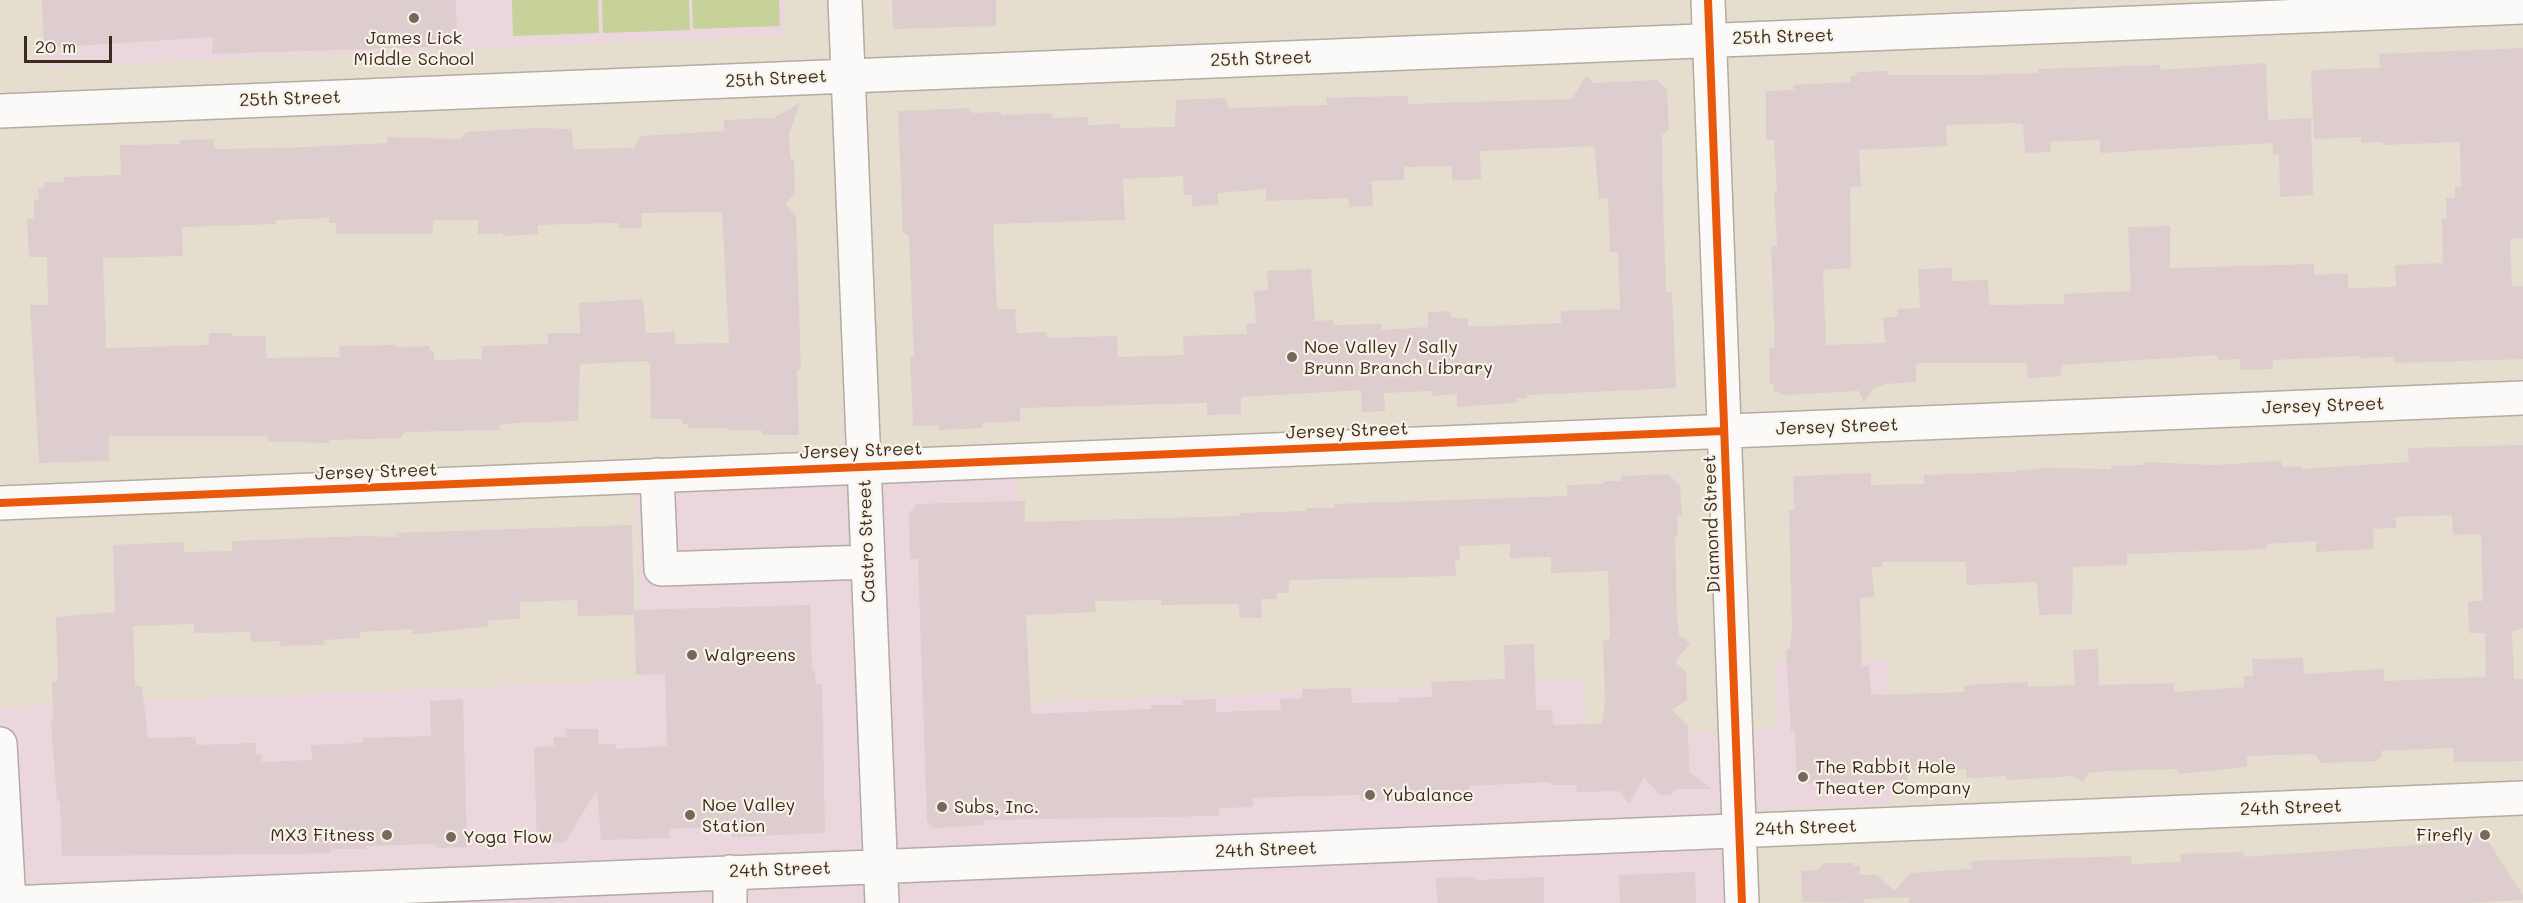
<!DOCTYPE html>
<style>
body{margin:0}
#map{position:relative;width:2523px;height:903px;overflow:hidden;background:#e5dece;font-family:Mali,sans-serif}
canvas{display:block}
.scale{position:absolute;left:24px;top:36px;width:88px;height:27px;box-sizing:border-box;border:3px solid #3b2a1e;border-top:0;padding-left:8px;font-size:18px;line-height:21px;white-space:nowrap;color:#3b2a1e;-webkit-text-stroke:4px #f7f3e8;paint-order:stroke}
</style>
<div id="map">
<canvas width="2523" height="903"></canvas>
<div class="scale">20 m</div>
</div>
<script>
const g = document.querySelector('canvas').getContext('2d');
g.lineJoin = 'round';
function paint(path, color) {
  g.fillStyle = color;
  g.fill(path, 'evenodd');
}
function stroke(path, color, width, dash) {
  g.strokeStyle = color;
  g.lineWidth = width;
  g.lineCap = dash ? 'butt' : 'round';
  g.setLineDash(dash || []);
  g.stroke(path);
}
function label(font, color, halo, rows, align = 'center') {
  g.font = font + ' Mali,sans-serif';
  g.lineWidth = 4.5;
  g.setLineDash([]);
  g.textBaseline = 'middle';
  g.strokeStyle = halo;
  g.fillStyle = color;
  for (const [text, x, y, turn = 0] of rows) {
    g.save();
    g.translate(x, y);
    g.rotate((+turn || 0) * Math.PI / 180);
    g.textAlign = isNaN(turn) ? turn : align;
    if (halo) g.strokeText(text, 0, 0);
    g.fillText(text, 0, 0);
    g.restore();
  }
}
paint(new Path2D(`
 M42,0H784L785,35L46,67Z
 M1017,470L1027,703L1584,680L1587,737L1778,729L1776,663L1889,659L1893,804L1722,811L1726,903H0V707L644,680L636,486Z`), '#ead6dc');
paint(new Path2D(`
 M512,0H598L599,33L513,36Z
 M602,0H689L690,30L603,33Z
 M692,0H779L780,26L693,29Z`), '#c6d299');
paint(new Path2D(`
 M42,0H456L457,46L212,54L213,37L44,48Z
 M892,0H996V26L893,29Z
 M2523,48V238L2510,239L2512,286H2523V359L2395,363V357L2359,358V356L2273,360V369L2240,370V359L2218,360L2217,355L2061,365V376L2027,378V363H1922L1916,365V382L1885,384L1874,388L1864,402L1859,391L1781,395L1780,391L1774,392V385L1770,384L1769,348L1775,347L1771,246H1777L1774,193H1777L1774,140H1766V91L1794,90L1793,85L1850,82V76L1856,75L1858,72L1888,71V75H1976L2038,73V69L2160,65V70L2266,63L2268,120L2311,118L2313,195L2280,197L2279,154L2273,155V143L2100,153V140L2050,142L2051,152L2025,153L2023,124L2016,123L1946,125L1947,146L1859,150L1861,187H1850L1851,268L1823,270L1826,345L1885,343L1883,317H1898L1897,309L1920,308L1918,269L1952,268V281L1988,280L1989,305L2064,304V294L2131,291L2128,227L2170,226V268L2314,264V275L2348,273V288L2396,287L2395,265L2443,263L2442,219L2447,218L2446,198H2455V187H2461L2460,142L2383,145L2382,142L2361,143V137L2314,139L2311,70L2380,68L2379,54Z
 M1587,75L1593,83L1657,80L1667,90L1669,130L1662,135L1663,202L1666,293L1672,292L1676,388L1527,395V398H1518L1515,403L1457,407V394L1432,396V391L1384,393L1385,411L1362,412L1361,390L1241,397V414L1207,415V403L1020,408V421L982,423L983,428L939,430L938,425L913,426L910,357H914L909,236L903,232L898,111L968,108L973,113L1001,112V115L1052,113L1053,118L1087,117L1088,125L1120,124L1121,128L1175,127L1176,100L1225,98L1228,108L1327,105L1326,98L1354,97L1408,96V104L1572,99ZM1594,146L1599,199L1608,198L1610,252H1618L1620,309L1561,311V323L1468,327V318H1451L1450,311L1428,312V327L1382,330L1381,324L1334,325V320L1315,321L1311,269L1267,271L1268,290L1254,291L1256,323L1246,324L1247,334L1183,336L1184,355L1118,357L1117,336L1047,338V332L1017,333L1015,309H997L993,224L1125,220L1123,179L1183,176L1184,195H1192V206L1218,205V193L1266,189V201L1349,198V207L1373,206L1372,181L1404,180V167L1452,166V181L1481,179L1480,151Z
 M800,103L789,134L790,158L794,161L795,194L785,203L796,216L801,370L797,369L799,435H762V431L758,430H727V428H688V424H682V419H651L650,364L647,361L580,364L578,421L514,423L499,425L500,430L405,432L401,438L329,440V443L268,441L267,436H109V461L39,463L30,305H48L47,257H29L27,219L34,218V200L39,199L38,187L44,188V182H64V177L121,175L120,145L180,144V140L214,139L215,149L284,148L387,143V137L460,139L466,132L536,128L572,129L573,149L634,148L641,136L724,131V120L774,118ZM722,212L729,343L675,344V332L646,333L643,299L579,303L580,333H548V344L482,346V359L434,360V351H430V346L396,347V345L339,346L340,357L266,358L265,336H232V333H209V345L106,348L103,258L183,256L182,227L276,224V220L329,218V223H336V234H433V220H478V234L503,233V236L538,234V225L569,224L619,223V228H642L641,213Z
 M2523,445V628L2512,632L2514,679H2523V761L2454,762L2453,748L2381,751V758H2377L2378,761L2320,763L2315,754L2247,756V767L2178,774L2177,769L2105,771L2088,773L2083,782L2073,776L2008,780L2005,776L1967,778L1966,769L1907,771V780L1797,784L1795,731H1791L1786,649H1790L1792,629L1789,510H1794L1793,476L1871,473V485L1924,484V475L2009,472L2044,468L2111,469V466L2145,465V462L2213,465L2281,461L2282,467L2301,466V469L2409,462L2408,448ZM2452,515L2453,535L2481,534L2483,601H2468L2469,633H2485L2486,677L2384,681V669L2304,674L2303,658L2252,659L2253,676H2244V687L2175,692L2174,683L2099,685L2098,649L2073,650L2075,685L2028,687V682L1980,684L1964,686V692L1879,695L1871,694L1869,666H1862L1860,598L1874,597L1872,567H1882V562H1966L1967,585L2037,582L2039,615L2072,614L2073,567L2127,565V554H2130L2267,549V544L2316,541V552L2374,549L2373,529L2396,528V517Z
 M1668,474L1680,485L1682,517L1677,516L1678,535H1675L1677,620L1679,635L1690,643L1675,662L1686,672L1687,700L1672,710L1688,725L1689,772L1712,789H1676L1670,795H1660L1644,777L1629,804L1620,791L1577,792L1576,785H1550V782L1469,786V801L1403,803L1402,800L1360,801V795L1305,796L1253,798V807L1219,808V816L984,820V825L934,828L927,821L918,559H910L909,513L917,504L1025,501V522L1240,516V513L1306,511V508H1334V504L1567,496V485L1604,484V481H1621V476ZM1510,544V558L1551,557V573L1608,571L1610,637L1607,641L1603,640L1605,703L1602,724L1553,725L1552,710H1536L1534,644L1504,645L1505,679L1431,682L1432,697L1399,698V702L1352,703L1351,688L1302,689V698L1280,699L1281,710L1216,712V699L1183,700V705H1151V709L1031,714L1026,615L1096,612L1095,601L1161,600V605L1239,604V618H1262L1261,599H1277V593H1289V580L1456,576L1455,560H1460L1459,546Z
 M632,525L634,610L810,605L812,670L815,671V683L822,684L825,833L733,837L730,833H718V827L669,829L670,838L601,840L597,790L565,842L537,843L534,747L554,746V737H566L565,729H598V744H616V749L667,746L665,674L636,675L634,615L578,616L577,600L520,602V619L488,620L489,626L412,635V629L360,632V638L324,640L325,645L280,646V641L251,642L250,632L194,633V624L133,626L135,686H142L148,738L196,737V745L256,743V754H262V762L312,760L311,745L363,743V738L431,736L430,701L463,699L467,847L438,848L434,844L366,846V849H332L330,853L301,854L62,856L60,801H57L51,722L53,720L52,681H58L56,617L115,612L113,545L184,542V552L232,551V541L362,536L397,537L396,533Z
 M2480,829L2523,895V900L2464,903H1909V897L1864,899V903L1802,902L1801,871L1818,870L1823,863H1852L1855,866H1860V875H1877L1895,891L1910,873L1972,869L1971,861L2131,856L2132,864L2181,862V854L2243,852L2244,857L2473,841Z
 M1695,872L1696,903H1620L1619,875Z
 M1476,877V880L1544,877V903H1438L1435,878Z`), '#ddcdce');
const minor = new Path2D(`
 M845,0L882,903
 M1708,0L1742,903
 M0,111L2523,7
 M657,475L661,569L868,562
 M0,503L2523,398
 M0,744L9,903
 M730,872V903
 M9,903L2523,798`);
stroke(minor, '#b2aca1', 36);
stroke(minor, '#fbfaf8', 33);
stroke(new Path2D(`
 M1708,0L1742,903
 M0,503L1724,431`), '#e8590c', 8);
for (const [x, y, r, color] of [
 [414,18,6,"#76695c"],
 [1292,357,6,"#76695c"],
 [692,655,6,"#76695c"],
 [1803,777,6,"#76695c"],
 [1370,795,6,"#76695c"],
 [942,807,6,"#76695c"],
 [690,815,6,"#76695c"],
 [387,835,6,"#76695c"],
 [2485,835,6,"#76695c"],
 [451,837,6,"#76695c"]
]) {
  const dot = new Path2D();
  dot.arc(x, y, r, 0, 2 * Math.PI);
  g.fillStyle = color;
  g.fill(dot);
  stroke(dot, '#f7f3e8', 2);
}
label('18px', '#3b2a1e', '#f7f3e8', [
 ["25th Street",1783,37,-2],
 ["25th Street",1261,59,-2],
 ["25th Street",776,79,-3],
 ["25th Street",290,99,-2],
 ["Jersey Street",2323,406,-2],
 ["Jersey Street",1837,427,-2],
 ["Jersey Street",1347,431,-2],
 ["Jersey Street",861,451,-2],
 ["Jersey Street",376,472,-2],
 ["Diamond Street",1712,524,-92],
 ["Castro Street",867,541,-92],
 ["24th Street",2291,808,-2],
 ["24th Street",1806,828,-2],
 ["24th Street",1266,850,-2],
 ["24th Street",780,870,-2]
]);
label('18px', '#3b2a1e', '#f7f3e8', [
 ["James Lick",414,38,"center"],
 ["Middle School",414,59,"center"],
 ["Noe Valley / Sally",1304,347],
 ["Brunn Branch Library",1304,368],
 ["Walgreens",704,655],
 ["The Rabbit Hole",1815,767],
 ["Theater Company",1815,788],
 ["Yubalance",1382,795],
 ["Noe Valley",702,805],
 ["Station",702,826],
 ["Subs, Inc.",954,807],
 ["MX3 Fitness",375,835,"right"],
 ["Firefly",2473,835,"right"],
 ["Yoga Flow",463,837]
], 'left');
</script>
